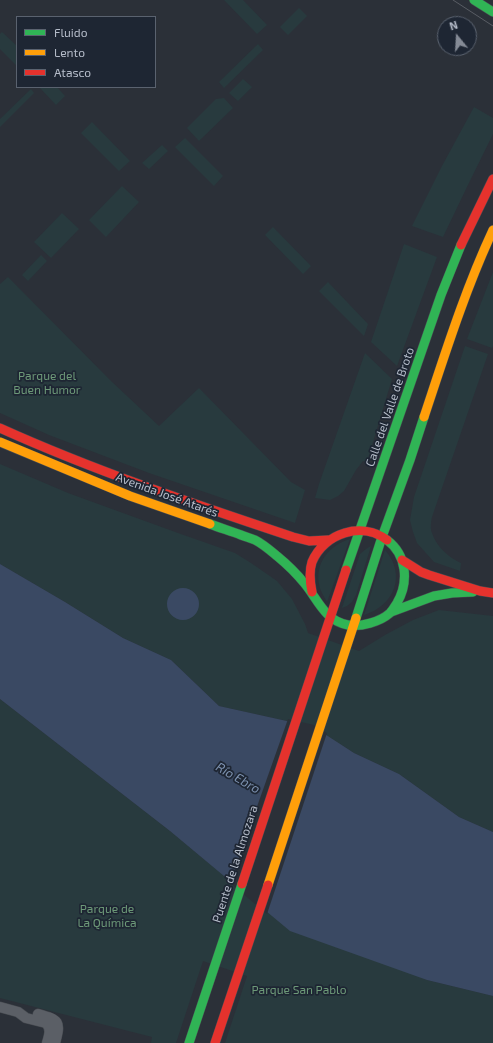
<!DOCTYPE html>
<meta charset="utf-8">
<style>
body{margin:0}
#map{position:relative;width:493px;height:1043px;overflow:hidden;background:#2b3038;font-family:"Exo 2",sans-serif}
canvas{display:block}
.legend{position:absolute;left:16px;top:16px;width:140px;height:72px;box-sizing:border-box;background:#1e2633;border:1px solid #5a626f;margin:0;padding:5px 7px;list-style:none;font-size:12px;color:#b5bcc9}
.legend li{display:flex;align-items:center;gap:8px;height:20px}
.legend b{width:20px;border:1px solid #5a626f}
.north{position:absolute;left:437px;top:16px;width:40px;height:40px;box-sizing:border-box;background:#1e2633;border:1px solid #5a626f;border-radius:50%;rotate:342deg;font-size:11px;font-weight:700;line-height:16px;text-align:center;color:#b5bcc9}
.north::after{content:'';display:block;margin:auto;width:14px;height:18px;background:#858b96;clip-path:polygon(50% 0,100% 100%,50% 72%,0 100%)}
</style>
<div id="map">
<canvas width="493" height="1043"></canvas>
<ul class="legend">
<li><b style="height:5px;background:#30b455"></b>Fluido</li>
<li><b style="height:5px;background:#ff9f0a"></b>Lento</li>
<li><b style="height:5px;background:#e5322d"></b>Atasco</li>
</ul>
<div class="north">N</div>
</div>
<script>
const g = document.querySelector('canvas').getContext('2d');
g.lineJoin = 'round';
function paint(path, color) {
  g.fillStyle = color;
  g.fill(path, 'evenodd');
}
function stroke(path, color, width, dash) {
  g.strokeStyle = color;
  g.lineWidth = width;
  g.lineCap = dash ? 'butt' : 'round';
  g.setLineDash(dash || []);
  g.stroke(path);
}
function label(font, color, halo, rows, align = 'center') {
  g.font = font + ' "Exo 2",sans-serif';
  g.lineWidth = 3.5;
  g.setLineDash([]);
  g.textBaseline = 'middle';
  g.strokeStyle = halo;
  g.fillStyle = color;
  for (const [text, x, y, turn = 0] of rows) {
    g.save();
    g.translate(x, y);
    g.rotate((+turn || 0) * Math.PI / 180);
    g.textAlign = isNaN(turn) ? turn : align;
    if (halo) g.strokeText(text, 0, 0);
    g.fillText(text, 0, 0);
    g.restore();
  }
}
paint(new Path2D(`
 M224,0H243L267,25L257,34Z
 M299,8L307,16L288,35L280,27Z
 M2,32L17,46V66L0,49V34Z
 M258,44L263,50L224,88L219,82Z
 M243,79L252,87L238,101L229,93Z
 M41,87H57L65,96L56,105L40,88Z
 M31,89L34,93L0,127V119Z
 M224,98L233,108L199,141L187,128L216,99Z
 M474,107L493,118V134L466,189L443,237L412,226L442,166Z
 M92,122L130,161L119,171L81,133Z
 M185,138L223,176L214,186L175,147Z
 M162,145L168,151L149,169L142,163Z
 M122,186L139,202L106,237L89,220Z
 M62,213L79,229L51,258L34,242Z
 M273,227L311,266L303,274L265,235Z
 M404,244L437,257L397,366L371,342Z
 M41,255L47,261L28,281L22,275Z
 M493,272V346L492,348L467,339Z
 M8,277L111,381L159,426L199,388L291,482L305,490L295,523L149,473L49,435L0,413V284Z
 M328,282L368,324L364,336L319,291Z
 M465,346L488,354L432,517C431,522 430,529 432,533C436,546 449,558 461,563L460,571L434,562L417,543L413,532L410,520L414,497Z
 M365,353L392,379L367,462L363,461L356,470L344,491L338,496L330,500L315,498L319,484Z
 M0,464L68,493L178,533L235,553L251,563L277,581L292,599L305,624L308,633L359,651L385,635L413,620L439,610L493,616V832L459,817L399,774L354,753L314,727L219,706L171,660L123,638L65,602L0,564Z
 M350,539L327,602C324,596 320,591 319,584C315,562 330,545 350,539Z
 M371,546L356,595L352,602L347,606L342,608L360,554L366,549Z
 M385,550C407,575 394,606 364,615Z
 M0,699L170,831L250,897L427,980L493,996V1043H225L247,976L203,961L176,1043H151L152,1037L0,998Z`), '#283a3e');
paint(new Path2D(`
 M0,564L65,602L123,638L171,660L219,706L314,727L354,753L399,774L459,817L493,832V996L427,980L290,931L170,831L0,699Z
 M167 604a16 16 0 1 1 32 0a16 16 0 1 1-32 0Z`), '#3a4963');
paint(new Path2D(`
 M288,719L314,725L327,733L267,914L230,883Z`), '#2b3038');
const street = new Path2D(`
 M0,1007L18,1012L26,1018L46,1023C52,1029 49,1036 47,1043
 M38,1014C59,1020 61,1021 55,1043`);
const fast = new Path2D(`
 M474,0L493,12
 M210,524C220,528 231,531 241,535C246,537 251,538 255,540C263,544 271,551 277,556C288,565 297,574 305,584C318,600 325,621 348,625C361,627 380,622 390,613C393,610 395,606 397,603C409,582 407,555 387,540
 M346,570L441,295L461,245
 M391,612L434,596L452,593L473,592
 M356,618L382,537L410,460L424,417
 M189,1043L242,884`);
const slow = new Path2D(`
 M424,417C445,354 465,290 493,230
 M0,442L130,496L210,524
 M268,885L356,618`);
const jam = new Path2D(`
 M461,245L493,179
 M0,428C95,471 194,504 293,537L309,541L328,540
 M402,560L421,572L429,575L480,591L493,593
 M312,592C310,582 309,571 312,562C324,533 362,521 387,540
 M242,884L346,570
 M215,1043L268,885`);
stroke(street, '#474b51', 11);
stroke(fast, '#474b51', 10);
stroke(slow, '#474b51', 10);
stroke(jam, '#474b51', 10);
stroke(street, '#5b5f66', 10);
stroke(fast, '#30b455', 9);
stroke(slow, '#ff9f0a', 9);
stroke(jam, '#e5322d', 9);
stroke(new Path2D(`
 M453,0L493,26`), '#595d64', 1);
label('12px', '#6d9978', '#1e2633', [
 ["Parque del",47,376],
 ["Buen Humor",47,390],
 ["Parque de",107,909],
 ["La Química",107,923],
 ["Parque San Pablo",299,990]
]);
label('12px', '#b5bcc9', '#1e2633', [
 ["Calle del Valle de Broto",390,407,-71],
 ["Avenida José Atarés",167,495,20],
 ["Puente de la Almozara",235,864,-72]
]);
label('italic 13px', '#7d92b0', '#1e2633', [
 ["Río Ebro",238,778,30]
]);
</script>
